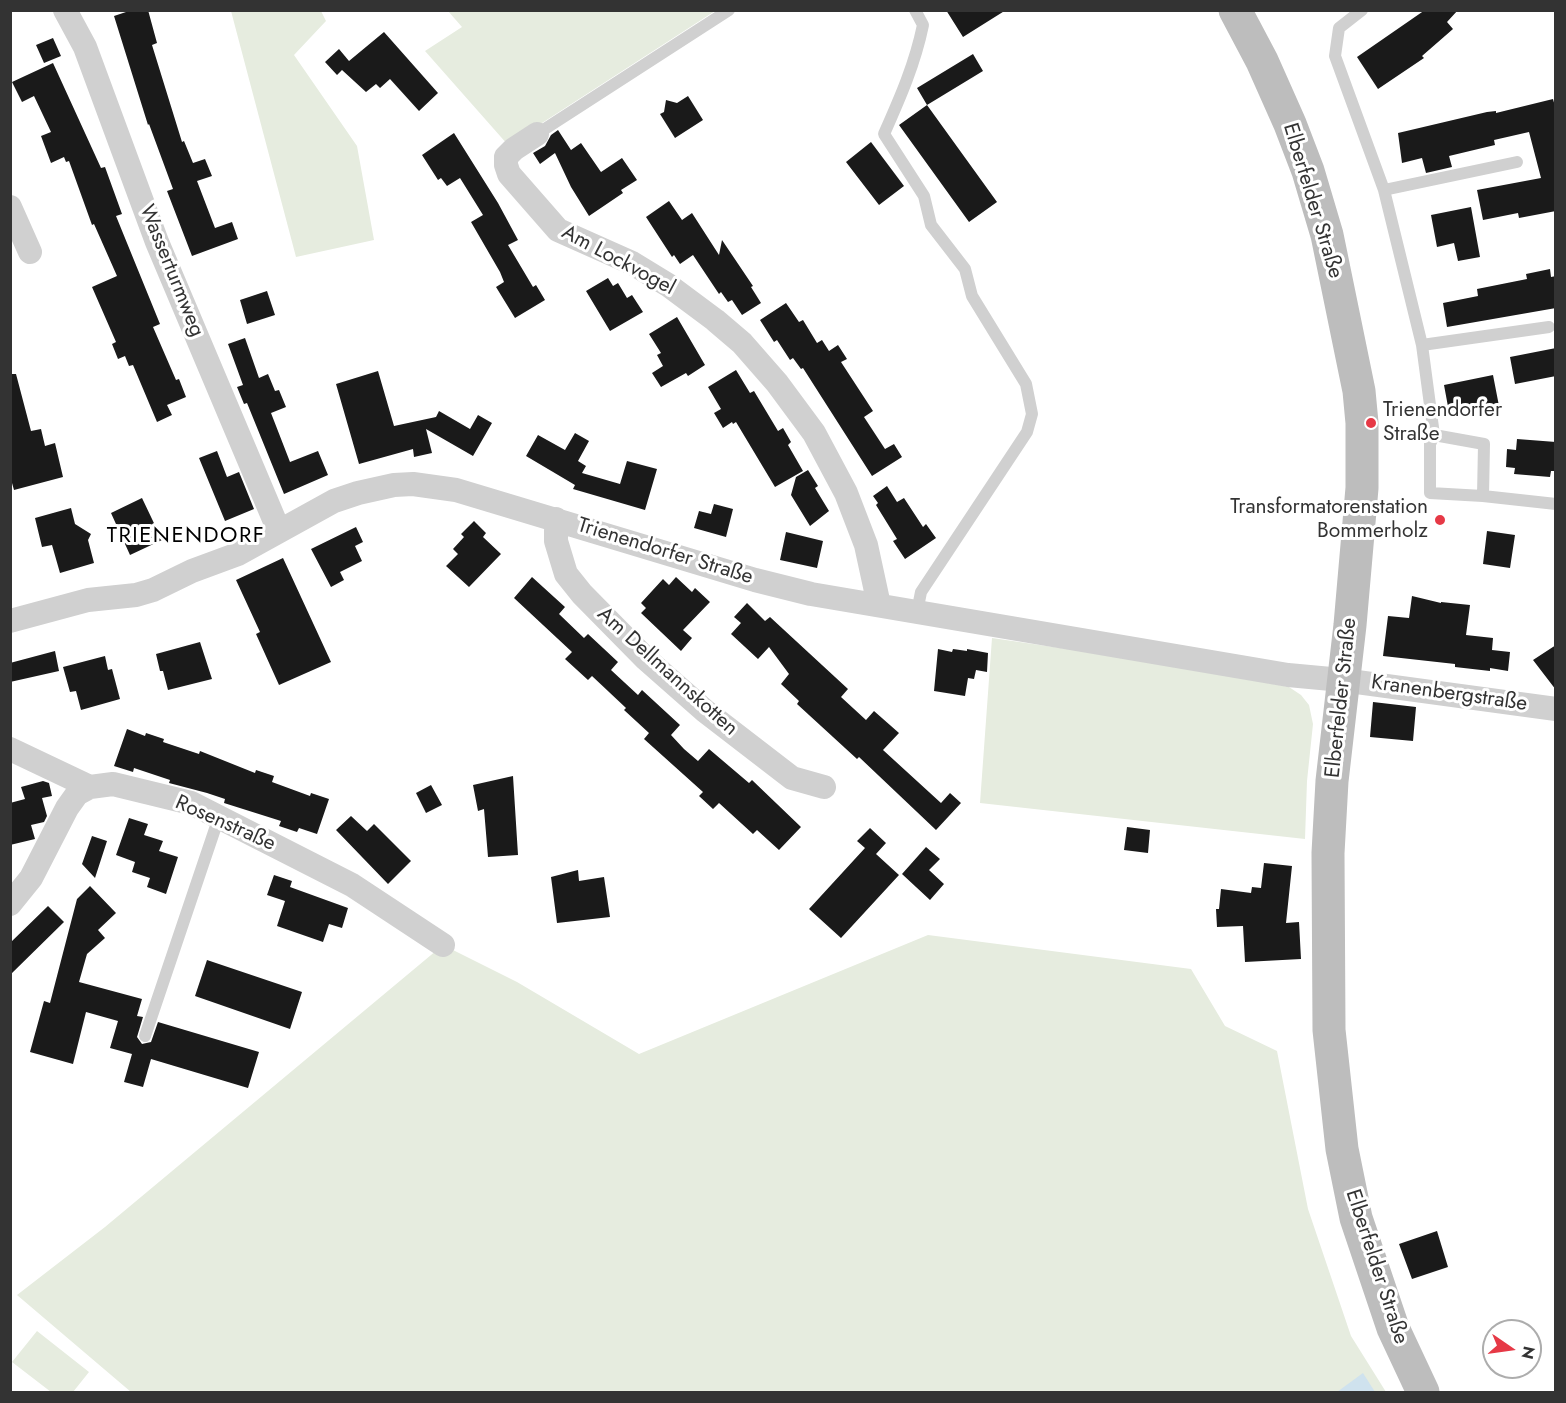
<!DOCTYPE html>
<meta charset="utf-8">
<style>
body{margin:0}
#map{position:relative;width:1566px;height:1403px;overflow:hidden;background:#fff;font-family:Jost,sans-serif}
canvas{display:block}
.frame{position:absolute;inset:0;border:12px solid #333;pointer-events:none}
.north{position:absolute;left:1482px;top:1319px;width:60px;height:60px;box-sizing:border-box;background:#fff;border:2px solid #adadad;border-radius:50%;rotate:103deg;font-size:16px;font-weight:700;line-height:24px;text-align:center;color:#333}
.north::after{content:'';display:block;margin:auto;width:21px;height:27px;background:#e63946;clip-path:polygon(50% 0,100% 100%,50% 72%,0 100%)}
</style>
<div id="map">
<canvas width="1566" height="1403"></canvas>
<div class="frame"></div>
<div class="north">N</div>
</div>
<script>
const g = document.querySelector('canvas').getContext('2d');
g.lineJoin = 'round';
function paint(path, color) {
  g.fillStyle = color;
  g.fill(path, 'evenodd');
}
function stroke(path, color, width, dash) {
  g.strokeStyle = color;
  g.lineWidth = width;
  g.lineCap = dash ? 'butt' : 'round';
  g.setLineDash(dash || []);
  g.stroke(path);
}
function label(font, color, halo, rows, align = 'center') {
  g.font = font + ' Jost,sans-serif';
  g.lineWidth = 6;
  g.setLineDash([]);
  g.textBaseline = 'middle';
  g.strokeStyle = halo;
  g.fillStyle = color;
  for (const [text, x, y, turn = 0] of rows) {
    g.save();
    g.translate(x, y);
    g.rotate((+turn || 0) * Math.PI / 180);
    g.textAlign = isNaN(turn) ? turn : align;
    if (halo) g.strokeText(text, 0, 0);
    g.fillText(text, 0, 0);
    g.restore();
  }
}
paint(new Path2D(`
 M231,11H321L326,21L294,55L357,146L374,240L296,257Z
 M448,11H715L508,145L425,51L462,27Z
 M992,638L1149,661L1289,687L1301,695L1309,705L1313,724L1307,781L1305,839L980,803Z
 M928,935L1191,969L1225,1026L1277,1051L1308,1209L1351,1336L1386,1392H131L17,1295L105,1227L443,945L517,982L639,1054Z
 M37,1331L89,1372L73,1392H51L12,1362Z`), '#e6ecdf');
paint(new Path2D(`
 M1363,1373L1375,1392H1337Z`), '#cfe2ee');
paint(new Path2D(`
 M132,10H148L157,43L152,45L182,142L184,141L193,163L205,159L212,176L197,181L215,228L232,222L238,239L192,256L167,191L173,189L149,124L148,125L114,16Z
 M946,10H1006L963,37Z
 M1425,10H1458L1447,22L1453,29L1422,56L1424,58L1378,89L1357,57Z
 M384,32L438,93L419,111L390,79L380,88L376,84L366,92L342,70L337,75L325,62L339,49L349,61Z
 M53,38L61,56L44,63L36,45Z
 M973,54L983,71L927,105L917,88Z
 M53,63L101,168L105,167L122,214L116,216L160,324L153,327L176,380L179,379L186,397L167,405L172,415L157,422L133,365L129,366L125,356L118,359L112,344L116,342L92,287L117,276L94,224L92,225L69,161L66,162L64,157L51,163L41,136L51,132L34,96L22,102L12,82Z
 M688,96L703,120L675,138L660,114L664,112L666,100L677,103Z
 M1553,99L1556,110V211L1519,218L1518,213L1483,220L1477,190L1541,178L1529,132L1494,140L1495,145L1449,156L1452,167L1426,173L1422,158L1402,163L1398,133L1487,112L1496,111V113Z
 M927,105L997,202L969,222L899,125Z
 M558,130L571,150L581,143L601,172L622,158L637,180L621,190L623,193L589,216L571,187L555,153L540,164L533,153L545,146L551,135Z
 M454,133L498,203L518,240L508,245L533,287L536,285L545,300L515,318L496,287L504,282L500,272L471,222L483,215L460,178L447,186L441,178L438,180L422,155Z
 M871,142L904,186L879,205L846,162Z
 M669,201L682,220L692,213L719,255L722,240L753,286L751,287L761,303L742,315L732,300L728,302L721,292L719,294L693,255L680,264L674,255L672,257L646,217Z
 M1471,207L1480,257L1458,261L1454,243L1437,247L1431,215Z
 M1550,269L1551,277L1556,276V308L1447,327L1443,303L1478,296L1477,289L1527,279L1526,274Z
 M608,278L613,286L618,283L627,298L632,295L643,312L610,331L586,291Z
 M267,291L275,315L247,324L240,300Z
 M786,303L799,322L803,320L817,343L822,340L829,351L838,345L847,359L841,362L873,411L864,417L885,449L894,444L902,457L872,476L803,368L801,369L793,358L790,360L777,340L774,342L760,320Z
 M677,317L705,365L688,376L686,373L661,387L652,373L663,366L657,355L661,353L649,334Z
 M245,338L259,378L268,374L275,391L279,390L286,407L271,413L290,462L318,451L328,475L284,494L247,403L244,404L237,387L243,385L228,344Z
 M1556,348V376L1515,384L1510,357Z
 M736,370L750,393L754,391L778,431L783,428L791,442L788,445L803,471L775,487L736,422L733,424L732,422L723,428L714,413L721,409L708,387Z
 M378,371L394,426L436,417L439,411L470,429L478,415L492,423L473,456L426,429L432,453L414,457L413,449L359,464L336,384Z
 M10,374H16L31,431L41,429L45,446L55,443L63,477L14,490L10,476Z
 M1493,375L1499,406L1468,412V408L1449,412L1444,385Z
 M575,433L589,441L578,461L586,466L582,473L620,484L627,461L657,469L645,510L573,489L575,485L526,456L538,435L565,450Z
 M1517,439L1556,442V471H1551L1550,477L1514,474L1515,468L1506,467L1507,449L1516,450Z
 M217,451L227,477L239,472L254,509L225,521L199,458Z
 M808,470L818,486L815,488L829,511L810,526L791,495L796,477Z
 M887,486L897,502L904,498L923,527L926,524L936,538L905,559L893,541L897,539L876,505L878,503L873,496Z
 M142,498L162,540L130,555L111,513Z
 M714,504L733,509L726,537L694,528L699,511L711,514Z
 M71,508L75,524L91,534L88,540L94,563L60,573L52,545L42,547L35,518Z
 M474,521L486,533L483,537L501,554L469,587L446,566L458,554L453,549L464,537L461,534Z
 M356,527L363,542L355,546L362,561L340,572L344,580L331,587L311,549Z
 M1487,531L1515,535L1510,568L1483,564Z
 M786,532L823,541L817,568L780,560Z
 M283,558L331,662L279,685L256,634L260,632L236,580Z
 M532,577L565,607L559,614L584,638L588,634L618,662L611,670L638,695L642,690L680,725L671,735L684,749L698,761L709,749L749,783L752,780L801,827L779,850L757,830L753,834L719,803L713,809L699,796L703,792L644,739L649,733L624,710L626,708L592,676L588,680L565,659L572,652L514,598Z
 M676,577L692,592L695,588L710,602L683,630L692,638L681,651L641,613L646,608L641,603L663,579L669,585Z
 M1412,596L1441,603V602L1470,605L1466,635L1493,638L1492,650L1510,652L1508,671L1490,668V671L1455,667V664L1383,656L1388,616L1409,618Z
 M747,603L765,621L770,617L848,689L841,697L866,720L874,711L899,733L883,750L941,803L950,793L961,803L936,830L859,757L857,759L797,704L799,701L781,684L789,674L769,647L758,659L731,634L741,623L734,617Z
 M200,642L212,679L168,690L163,671H160L156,654Z
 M1556,645V690L1533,660Z
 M938,649L952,652L953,649L967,651V649L988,653L987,672L976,670L974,679L968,678L965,696L934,691Z
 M55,651L59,671L10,682V663Z
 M105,656L108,670L112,669L120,699L81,710L76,691L70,692L63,667Z
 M1373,702L1416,707L1413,741L1370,737Z
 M127,729L145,736L146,733L164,739L163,742L199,754L200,751L255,773L256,770L274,776L272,782L310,796L311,793L329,799L317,834L299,828L297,832L279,826L281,821L224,803L225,799L207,793L169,783L170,780L134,768L133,772L114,766Z
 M513,776L518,855L488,857L484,809L478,811L473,785Z
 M43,781L49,783L52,796L42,798L47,816L44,822L31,825L35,839L10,845V803L25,799L21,787Z
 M431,785L442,805L426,813L416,793Z
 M351,816L367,831L374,824L411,861L388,884L336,830Z
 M129,818L148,824L144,835L163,841L159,851L178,857L166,894L147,887L150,878L132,872L135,862L116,855Z
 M1127,827L1150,830L1148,853L1124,850Z
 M870,828L886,843L876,854L899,875L841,938L809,909L865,848L857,841Z
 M92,836L107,841L95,878L82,864Z
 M926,847L940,859L929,870L944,884L930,900L902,874Z
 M1264,863L1292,866L1286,923L1299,922L1301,959L1245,962L1243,926L1217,927L1216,909H1219L1221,889L1251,893L1252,887L1261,888Z
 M578,870L579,881L604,877L610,917L557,923L551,877Z
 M274,875L292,881L290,887L348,908L342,928L329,924L323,942L277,926L285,901L267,895Z
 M90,886L116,913L98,930L105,938L87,954L79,982L142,999L137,1016L143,1017L137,1037L142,1044L151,1042L158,1022L259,1052L248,1088L151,1059L143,1087L124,1082L132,1054L110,1048L118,1021L86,1012L73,1064L30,1052L44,1001L50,1003L77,899Z
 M48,906L64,922L10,975V943Z
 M207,960L302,992L290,1029L195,996Z
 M1437,1231L1448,1267L1412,1279L1399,1244Z`), '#1a1a1a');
stroke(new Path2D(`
 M915,10L923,25C915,64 900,98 884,134L924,196L931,225L965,269L972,296L1026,384L1032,414L1027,432L921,592L917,612
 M1362,10L1339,28L1335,56L1384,190L1422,345L1434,435L1430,444V493L1483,496L1556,504
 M537,134L729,10
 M1384,190L1517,162
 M1422,345L1549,327
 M1434,435L1484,444L1483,496
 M145,1036L219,817`), '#d0d0d0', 12);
stroke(new Path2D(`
 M65,10L85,47L157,242L279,531
 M537,134L514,149L506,157V165L509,174L558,230L632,263L668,285L715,320L742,343L777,383L814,433L846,493L866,545L879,605
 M10,207L30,252
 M556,519V541L566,574L582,594L646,659L705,711L792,778L824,787
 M10,621L88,600L136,595L153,590L192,571L238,554L334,501L358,493L394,485L413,484L456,490L755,580L811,594L1288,675L1342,680L1556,709
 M10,749L90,787
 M10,904L31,878L67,808L77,794L90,787L113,784L191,803L352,885L443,945`), '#d0d0d0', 24);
stroke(new Path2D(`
 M1235,10L1262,61L1290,124L1308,171L1327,235L1359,391L1362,423V488L1350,625L1332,781L1328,853L1329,1030L1342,1149L1356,1218L1393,1328L1423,1392`), '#bdbdbd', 33);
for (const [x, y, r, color] of [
 [1371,423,6,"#e63946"],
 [1440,520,6,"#e63946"]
]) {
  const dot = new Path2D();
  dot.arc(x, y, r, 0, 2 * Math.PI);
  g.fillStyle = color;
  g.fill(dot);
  stroke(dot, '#fff', 2);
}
label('21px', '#333', '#fff', [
 ["Elberfelder Straße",1312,201,73],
 ["Am Lockvogel",618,261,28],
 ["Wasserturmweg",171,271,68],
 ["Trienendorfer Straße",665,552,17],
 ["Am Dellmannskotten",667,672,42],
 ["Kranenbergstraße",1449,694,8],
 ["Elberfelder Straße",1342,698,-84],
 ["Rosenstraße",225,824,24],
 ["Elberfelder Straße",1376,1267,72]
]);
label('21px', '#333', '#fff', [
 ["Trienendorfer",1383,411],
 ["Straße",1383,435],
 ["Transformatorenstation",1428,508,"right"],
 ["Bommerholz",1428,532,"right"]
], 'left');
g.letterSpacing = '1.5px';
label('22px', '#000', '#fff', [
 ["TRIENENDORF",186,537]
]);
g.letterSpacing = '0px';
</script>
